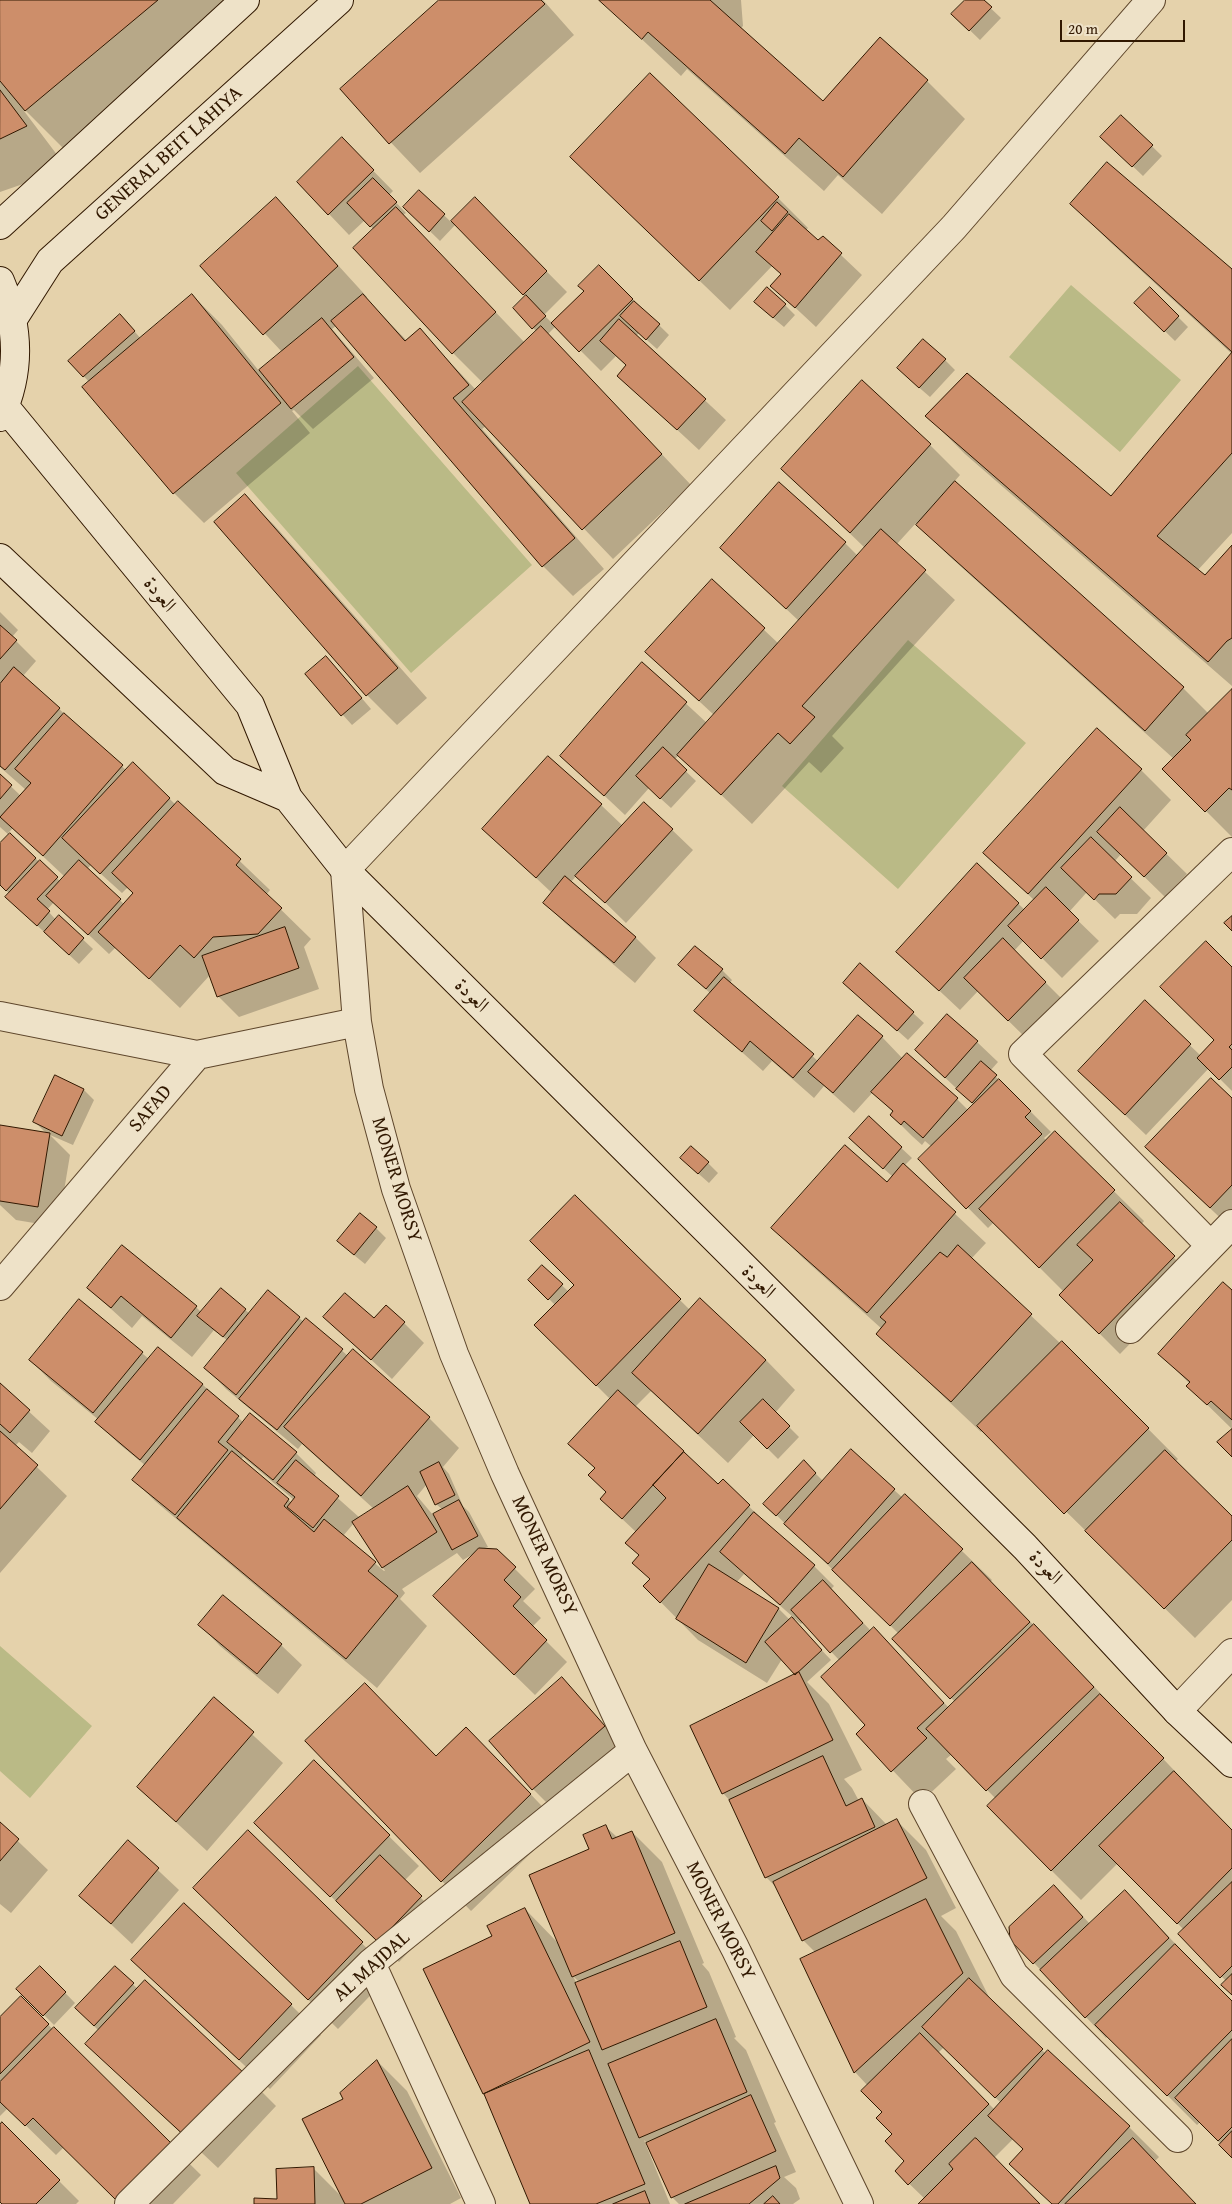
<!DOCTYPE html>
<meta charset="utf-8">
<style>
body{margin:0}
#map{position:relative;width:1232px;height:2204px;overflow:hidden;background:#e5d2ab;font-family:"Gentium Book Plus",serif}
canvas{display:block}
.scale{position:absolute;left:1060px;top:20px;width:125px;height:22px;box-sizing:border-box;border:2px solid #311800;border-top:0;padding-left:6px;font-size:15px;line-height:18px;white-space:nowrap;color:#311800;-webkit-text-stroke:4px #eee2c8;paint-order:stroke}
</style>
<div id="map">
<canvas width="1232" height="2204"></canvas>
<div class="scale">20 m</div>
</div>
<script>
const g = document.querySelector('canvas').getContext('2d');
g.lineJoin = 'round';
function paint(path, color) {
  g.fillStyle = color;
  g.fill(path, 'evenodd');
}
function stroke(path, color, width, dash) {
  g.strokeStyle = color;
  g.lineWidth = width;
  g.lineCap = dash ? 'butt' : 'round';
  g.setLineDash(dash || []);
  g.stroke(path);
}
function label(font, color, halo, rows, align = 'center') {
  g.font = font + ' "Gentium Book Plus",Amiri,serif';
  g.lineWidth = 4;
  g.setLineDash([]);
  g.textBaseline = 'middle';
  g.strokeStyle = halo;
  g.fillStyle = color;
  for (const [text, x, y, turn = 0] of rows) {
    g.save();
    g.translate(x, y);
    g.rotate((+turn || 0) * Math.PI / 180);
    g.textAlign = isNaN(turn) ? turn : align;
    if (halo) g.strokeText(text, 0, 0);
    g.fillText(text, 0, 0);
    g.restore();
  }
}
paint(new Path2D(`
 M1071,285L1181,380L1120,452L1009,357Z
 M358,366L532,565L411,673L236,473Z
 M908,640L1026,743L898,889L782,786Z
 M0,1646L92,1726L30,1798L0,1771Z`), '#baba86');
paint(new Path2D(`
 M2,0H241L64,149L25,110L24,111L64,164L23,184L0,192V2Z
 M441,0H543L574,35L420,173L341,90Z
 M600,0H741L743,26L740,29L824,103L880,39L927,81L965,119L882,214L838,175L824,191L687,69L681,76Z
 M967,0H982L1001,18L980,40L953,14Z
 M650,75L778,198L808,228L806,230L818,242L823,238L862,275L816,327L772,286L782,275L772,266L730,310L602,187Z
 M1121,116L1162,156L1143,176L1102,137Z
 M342,139L393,191L389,195L406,213L403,215L525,343L537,332L514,308L526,297L456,224L440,241L405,207L420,192L451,222L475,199L567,292L544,315L553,324L585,291L599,266L669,335L657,349L639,333L636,336L726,420L699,450L619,376L627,366L616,356L601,371L556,326L548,334L691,485L613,559L486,426L482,429L604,569L573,596L543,566L336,326L332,329L374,378L313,429L294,410L292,411L310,433L204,523L174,493L83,387L89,382L70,361L130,326L141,339L192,295L222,325L259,371L282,352L202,266L276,199L305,229L367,297L366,298L407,341L420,330L476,390L483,383L453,353L374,230L365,220L349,235L329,214Z
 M1072,204L1232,270V533L1197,571L1205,577L1232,547V686L965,454L927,416L1112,497L1232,354L1110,242Z
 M1150,289L1188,327L1175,341L1136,303Z
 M785,305L795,315L784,327L766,312Z
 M945,360L955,370L930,397L908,378Z
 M930,445L960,475L954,482L1183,688L1209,714L1232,690V837L1164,769L1174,759L948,555L916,523L896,545L955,600L832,736L844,748L821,773L809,762L752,824L679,755L674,760L696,781L671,808L649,788L625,815L562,756L643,664L707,723L714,715L646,652L712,581L779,644L799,621L721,548L845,543L858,556L865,548L783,469Z
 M245,496L275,526L427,698L397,725L367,695Z
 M0,612L18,630L12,637L36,661L23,676L127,771L133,764L176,805L179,803L270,890L266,895L311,939L304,947L319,989L239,1017L218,996L210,975L180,1008L116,947L109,954L54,902L47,910L56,920L59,917L93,949L79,964L17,907L10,894L0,885V845L9,835L0,827V776L21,796L26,790L0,767ZM13,828L65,877L61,882L8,833ZM91,865L122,893L128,887L135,893L125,905L87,869Z
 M336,668L371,709L352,725L307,675Z
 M1141,770L1171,800L1143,831L1187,874L1165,897L1121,854L1114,862L1151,898L1137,914H1120L1115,919L1087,892L1069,912L1099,941L1062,978L1024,940L1014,951L1066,1003L1029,1041L978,991L960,1010L898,952L977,865L1025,910L1035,901L985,853Z
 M644,803L693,850L626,923L577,875L571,882L636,938L656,958L635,983L565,923L545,903L552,893L484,829L601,805L623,826Z
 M680,965L722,970L732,980L730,983L819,1062L882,1037L903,1059L957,1099L969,1111L974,1105L937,1070L977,1042L998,1062L990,1071L1051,1132L1044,1138L1047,1141L1055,1133L1144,1221L1141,1225L1194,1278L1120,1354L1061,1295L1064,1292L994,1222L988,1228L920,1159L932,1147L925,1141L922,1145L912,1136L891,1115L894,1113L873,1092L854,1113L824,1086L814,1098L772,1061L763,1071L696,1011L711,994Z
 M860,965L924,1023L908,1040L844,983Z
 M1232,968V1091L1209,1068L1146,1135L1101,1092L1145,1002L1201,1056L1216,1041Z
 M84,1090L94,1100L73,1145L50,1135L70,1155L58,1227L16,1220L0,1205V1126L47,1134L35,1122Z
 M1232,1100V1229L1177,1177Z
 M869,1118L912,1158L904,1166L986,1243L971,1259L1061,1344L1062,1342L1178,1459L1175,1462L1232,1518V1600L1195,1638L983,1430L981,1432L908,1363L878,1334L882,1329L803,1258L773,1228L887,1184L893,1177L861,1148Z
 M708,1163L718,1173L709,1183L692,1168Z
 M575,1196L691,1311L766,1360L795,1390L775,1413L799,1437L778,1459L754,1435L728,1463L651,1391L635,1407L718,1485L723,1481L773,1530L814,1566L834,1586L831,1589L871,1631L874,1629L949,1708L955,1702L894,1639L899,1634L765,1504L804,1462L824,1482L894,1490L903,1498L905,1496L992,1580L990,1582L1064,1655L1232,1831V1994L1226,1981L1180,1934L1184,1930L1118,1863L1081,1900L1051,1870L996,1799L952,1754L946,1759L956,1769L922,1801L858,1734L867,1725L840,1661L803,1622L801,1624L795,1619L793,1620L831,1660L807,1682L829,1704L862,1770L844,1779L852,1788L859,1801L862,1799L887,1825L896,1820L926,1850L956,1908L941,1916L956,1931L991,2001L1046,2054L1129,2127L1159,2157L1155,2161L1196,2204H1052L1011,2164L1024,2150L1013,2139L994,2158L1039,2204H920L925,2199L896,2171L906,2161L884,2112L868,2086L855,2072L802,1959L816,1953L803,1940L777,1888L766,1877L731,1802L723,1793L691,1727L796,1675L782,1659L767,1683L698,1640L645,1586L651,1580L640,1556L636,1532L601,1499L607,1492L596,1469L570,1444L611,1400L536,1325L555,1305L530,1280L542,1267L569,1292L576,1285ZM744,1574L793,1617L790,1620L779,1609L736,1583ZM944,2047L1001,2103L995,2110L938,2053Z
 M376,1228L386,1238L365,1264L349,1251Z
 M88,1288L196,1307L202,1313L221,1289L250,1314L299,1318L304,1322L306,1319L348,1356L353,1351L429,1418L459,1448L443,1467L449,1474L463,1506L469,1512L488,1547L482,1549L496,1550L535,1589L523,1601L541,1618L532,1627L567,1662L535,1695L455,1617L475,1553L463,1560L457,1553L402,1589L405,1593L400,1599L427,1626L377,1688L155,1501L134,1480L146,1466L118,1443L97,1422L99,1420L51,1381L30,1360L79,1301L149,1359L158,1348L203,1385L244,1423L296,1453L316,1473L314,1477L360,1518L374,1509L302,1444L298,1449L226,1389L206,1368L228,1341L214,1330L192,1357L142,1316L132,1328ZM243,1457L294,1500L292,1503L241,1460ZM427,1484L436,1504L443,1510L433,1515L417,1496ZM354,1523L385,1571H384L343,1536Z
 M1232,1291V1429L1188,1386L1190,1384L1160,1354Z
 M325,1317L404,1323L424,1343L392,1379Z
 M0,1385L50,1431L32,1453L19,1442L15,1446L67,1496L0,1573Z
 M200,1625L281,1645L302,1665L278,1694L220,1646Z
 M562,1679L624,1747L553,1809L533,1789Z
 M214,1699L283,1763L207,1851L138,1787Z
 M437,1757L496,1758L560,1825L471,1911L442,1881Z
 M314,1762L419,1866L404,1881L441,1918L399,1962L286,1853Z
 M0,1824L48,1870L11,1913L0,1904Z
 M606,1827L618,1838L632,1832L662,1862L704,1963L702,1964L709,1972L736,2037L734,2038L746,2050L776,2122L774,2123L796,2172L784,2177L796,2188L800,2199L793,2204H679L672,2197L649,2145L644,2140L670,2204H531L484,2094L425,1970L494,1937L525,1909L559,1944L591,1849ZM573,1976L580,1983L577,1984Z
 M249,1832L392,1973L338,2029L225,1918Z
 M128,1842L179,1890L132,1944L81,1896Z
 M1054,1886L1090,1924L1145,1912L1232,2003V2156L1200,2122L1197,2125L1108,2036L1106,2038L1011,1939Z
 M40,1967L75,2003L54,2025L18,1989Z
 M115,1968L138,1989L246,2076L276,2106L218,2168L117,2073L99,2031L76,2008Z
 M163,1990L291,2005L321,2035L270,2089Z
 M21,1998L201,2175L173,2204H122L64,2147L56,2155L8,2108L0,2116V2019Z
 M377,2061L407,2091L461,2198L450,2204H346L344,2199V2204H255L278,2200L314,2169L342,2197L345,2099Z
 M2,2124L79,2201L76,2204H3L0,2201V2127Z`), '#0003');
const building = new Path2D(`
 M0,0H158L25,111L0,81Z
 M439,0H541L545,4L389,144L340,89Z
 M599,0H710L823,101L880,37L928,80L843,177L799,138L785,154L648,32L642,39Z
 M965,0H984L992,7L969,31L951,14Z
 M650,73L779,197L699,281L570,157Z
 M0,90L27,126L0,139Z
 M1121,115L1153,145L1132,167L1100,137Z
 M342,137L374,170L328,215L297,182Z
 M1107,162L1232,269V453L1157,536L1205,575L1232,545V638L1227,641L1208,662L925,416L967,373L1111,496L1232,352L1070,204Z
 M373,178L397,202L370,227L347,203Z
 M419,190L445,214L429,232L403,207Z
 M276,197L338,266L263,335L200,266Z
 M475,197L547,271L523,295L451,221Z
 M777,202L788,212L772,231L761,221Z
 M396,207L496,312L452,354L353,248Z
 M789,214L818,240L823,236L842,253L795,308L770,286L781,274L756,252Z
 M599,265L633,299L579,352L551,323L584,291L578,286Z
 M767,287L786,304L773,318L754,302Z
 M1150,287L1179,316L1164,332L1134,303Z
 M192,294L281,403L173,494L82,387Z
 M363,294L405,341L420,328L469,385L453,398L575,538L542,567L331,321Z
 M526,295L546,316L532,329L513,308Z
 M634,301L660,324L646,340L620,316Z
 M120,314L135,331L83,377L68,361Z
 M322,318L354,357L291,409L259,370Z
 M619,319L706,399L677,430L617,376L626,365L600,341Z
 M541,326L662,454L582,530L462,402Z
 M923,339L946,359L919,388L897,368Z
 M862,380L931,444L850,533L781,469Z
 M955,481L1184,687L1145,731L916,525Z
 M779,482L846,542L786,609L720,548Z
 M245,494L398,668L366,696L214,522Z
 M881,529L926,570L802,706L815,717L790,744L778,733L721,795L677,755Z
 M712,579L765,628L699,701L645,652Z
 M0,625L17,640L0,659Z
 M326,656L362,698L341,716L305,674Z
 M642,662L687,702L604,796L560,756Z
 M14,667L60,708L5,770L0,766V684Z
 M1232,689V790L1229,788L1205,812L1162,769L1191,740L1186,735Z
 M64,713L123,765L43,856L0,817L31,783L15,769Z
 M1097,728L1142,769L1028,894L983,853Z
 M663,747L687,770L660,799L636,776Z
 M548,756L602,804L536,878L482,829Z
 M133,762L170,798L100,874L62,838Z
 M0,774L12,785L0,799Z
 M178,801L241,859L236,865L282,908L258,934L213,937L194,958L180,945L149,979L98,932L133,893L112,873Z
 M644,802L673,829L605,903L575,876Z
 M1120,807L1167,853L1144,877L1097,832Z
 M10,833L36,858L6,891L0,885V843Z
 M1091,837L1132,877L1116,894H1099L1094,900L1061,868Z
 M40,860L58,877L37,899L50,911L37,926L5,897Z
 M79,860L121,899L88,935L46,896Z
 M977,863L1019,903L939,991L896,952Z
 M565,876L636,937L614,963L543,903Z
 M1046,887L1079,920L1041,959L1008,926Z
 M59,915L84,938L69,955L44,932Z
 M1232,916V931L1224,923Z
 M285,927L299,968L217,997L202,956Z
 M1003,938L1046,982L1008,1021L964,978Z
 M1206,941L1232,967V1044L1229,1047L1232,1050V1067L1219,1080L1197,1058L1214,1040L1160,987Z
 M695,946L723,969L706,989L678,965Z
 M860,963L914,1012L897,1031L843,983Z
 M724,977L814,1054L793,1078L750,1041L742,1052L694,1011Z
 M1145,1000L1191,1044L1125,1115L1078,1071Z
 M947,1014L978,1041L945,1078L915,1050Z
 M858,1015L883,1036L833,1093L808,1072Z
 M907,1053L958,1098L923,1138L904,1121L901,1125L890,1115L893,1111L871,1092Z
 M981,1061L997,1075L972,1103L956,1089Z
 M55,1075L84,1089L62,1136L33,1122Z
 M1211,1078L1232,1098V1185L1210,1208L1145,1147Z
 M999,1079L1031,1111L1025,1117L1042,1134L966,1209L918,1159Z
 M869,1116L902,1147L883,1169L849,1138Z
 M0,1125L50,1133L38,1207L0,1201Z
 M1055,1131L1115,1190L1039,1268L979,1209Z
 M845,1145L887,1182L903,1163L956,1212L867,1313L771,1228Z
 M691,1146L709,1162L698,1174L680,1158Z
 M575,1195L681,1299L596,1386L534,1325L574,1285L530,1241Z
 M1120,1202L1175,1256L1099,1334L1059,1295L1093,1260L1077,1245Z
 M360,1213L377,1227L354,1255L337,1241Z
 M122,1245L197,1306L171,1338L121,1296L111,1308L87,1288Z
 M958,1245L1032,1314L951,1402L876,1334L886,1322L880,1317L940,1252L947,1257Z
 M542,1265L563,1284L548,1300L528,1280Z
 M1223,1282L1232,1290V1420L1211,1401L1207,1405L1186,1386L1190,1382L1158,1354Z
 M221,1288L246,1309L223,1337L197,1316Z
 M268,1290L300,1317L236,1395L204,1368Z
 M345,1293L374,1318L386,1305L405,1322L371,1360L323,1317Z
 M700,1298L766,1360L698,1434L632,1373Z
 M79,1299L143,1352L93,1413L29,1360Z
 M306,1318L343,1349L277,1430L239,1399Z
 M1062,1341L1149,1428L1064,1514L977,1426Z
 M158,1347L203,1384L140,1460L95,1422Z
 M353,1349L430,1417L361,1496L284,1427Z
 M0,1383L30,1410L10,1433L0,1424Z
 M207,1389L239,1416L218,1442L228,1450L175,1515L132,1480Z
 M618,1390L684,1451L622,1519L600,1499L606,1492L588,1475L595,1468L568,1444Z
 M763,1399L790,1426L767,1449L740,1422Z
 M250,1413L297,1452L273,1480L227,1442Z
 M1232,1429V1457L1217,1442Z
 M0,1431L38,1465L0,1509Z
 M851,1449L895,1489L828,1564L784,1524Z
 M1165,1450L1232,1516V1540L1164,1609L1085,1531Z
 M232,1451L289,1499L284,1506L314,1532L324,1519L376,1562L368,1571L398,1596L346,1659L177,1518Z
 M684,1452L718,1484L723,1479L750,1505L660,1603L643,1586L650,1579L632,1563L639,1555L625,1543L666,1498L653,1485Z
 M296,1460L339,1496L313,1528L287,1507L295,1497L277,1483Z
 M804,1460L816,1473L776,1516L763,1504Z
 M439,1462L455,1495L435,1505L420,1472Z
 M408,1486L437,1532L382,1568L352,1522Z
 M905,1494L963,1549L890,1626L832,1570Z
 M459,1500L478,1536L452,1550L433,1514Z
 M754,1512L815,1565L780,1605L720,1552Z
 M479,1548L497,1549L516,1567L504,1580L521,1597L513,1606L547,1640L514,1675L433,1596Z
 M972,1562L1030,1622L950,1699L892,1639Z
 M709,1564L779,1608L746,1663L676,1619Z
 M823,1580L863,1623L830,1653L791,1610Z
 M223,1595L282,1644L257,1674L198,1625Z
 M792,1617L822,1650L795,1675L765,1642Z
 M1034,1624L1094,1687L986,1791L926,1729Z
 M874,1627L944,1703L917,1728L927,1738L891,1772L856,1734L865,1725L821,1677Z
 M799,1672L833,1740L722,1794L690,1726Z
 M562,1677L605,1726L532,1790L489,1741Z
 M365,1683L436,1756L466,1727L531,1794L441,1882L305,1741Z
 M1100,1694L1164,1758L1051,1871L987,1806Z
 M214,1697L254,1732L176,1822L137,1787Z
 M823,1756L846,1806L862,1798L875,1827L765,1878L729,1800Z
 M314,1760L390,1835L330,1897L254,1823Z
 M1174,1771L1232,1830V1868L1177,1924L1099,1846Z
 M897,1819L927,1878L802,1941L773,1882Z
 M0,1822L19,1839L0,1861Z
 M606,1825L612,1839L632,1831L675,1933L572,1977L529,1875L589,1849L583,1835Z
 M248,1830L363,1942L308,2000L193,1888Z
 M128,1840L159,1868L111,1924L79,1896Z
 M380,1855L422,1896L378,1942L336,1901Z
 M1232,1882V1966L1220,1978L1178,1934Z
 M1054,1885L1083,1917L1033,1964L1010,1940L1009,1927Z
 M1125,1890L1169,1938L1085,2018L1040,1970Z
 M926,1899L963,1973L854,2073L800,1959Z
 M184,1903L292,2004L239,2060L131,1960Z
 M525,1908L590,2042L483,2094L423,1969L492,1936L487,1926Z
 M680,1941L707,2007L602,2050L575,1983Z
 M1175,1944L1232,2001V2030L1167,2096L1095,2025Z
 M40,1966L66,1992L43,2016L16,1989Z
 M115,1966L134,1983L94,2026L75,2008Z
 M1232,1974V1995L1221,1985Z
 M969,1978L1043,2049L995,2098L922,2027Z
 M145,1980L246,2075L188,2139L85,2044Z
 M21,1996L49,2024L0,2074V2017Z
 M716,2019L747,2092L639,2138L608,2064Z
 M54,2027L172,2144L117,2201L33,2118L25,2126L0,2102V2082Z
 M920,2033L989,2104L908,2185L895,2171L904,2161L885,2141L892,2134L876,2118L882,2112L861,2091Z
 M1232,2039V2127L1218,2141L1175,2098Z
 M589,2050L645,2184L596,2204H530L484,2094Z
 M1048,2050L1130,2126L1058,2204H1052L1009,2164L1023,2149L988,2116Z
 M377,2060L432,2168L361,2204H345L302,2119L343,2099L340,2093Z
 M751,2095L776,2151L671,2198L646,2143Z
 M2,2122L60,2180L36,2204H2L0,2202V2125Z
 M1232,2131V2158L1219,2145Z
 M975,2138H976L1040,2204H918L953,2169L949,2164Z
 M1133,2138L1196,2204H1065Z
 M776,2166L780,2178L749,2204H685Z
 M314,2167L315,2204H254V2198L277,2199L276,2169Z
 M645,2191L650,2204H613Z
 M773,2196L780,2204H764Z`);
paint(building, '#cd8e6a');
stroke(building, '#311800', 1);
const minor = new Path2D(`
 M0,1016L197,1055
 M1210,1245L1023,1054L1232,852
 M0,1286L197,1055L357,1022
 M1130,1329L1232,1224
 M1177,1711L1232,1653
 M923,1804L1014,1975L1178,2138
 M371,1963L481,2204
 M129,2204L371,1963L633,1751
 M859,2204L735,1948L633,1751L505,1474L454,1354L396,1189L369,1089L357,1022L345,870L954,227L1151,0`);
const secondary = new Path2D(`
 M0,225L245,0
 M0,281C19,326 21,372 0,417
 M13,319L50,261L339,0
 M5,407L250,705L288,798L345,870L1025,1547L1177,1711L1232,1763
 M0,558L225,771L288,798`);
stroke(minor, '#5e462b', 30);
stroke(secondary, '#311800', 30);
stroke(minor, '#eee2c8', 28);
stroke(secondary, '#eee2c8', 28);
label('20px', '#311800', '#eee2c8', [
 ["GENERAL BEIT LAHIYA",169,154,-42],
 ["العودة",159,595,51],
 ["العودة",471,996,45],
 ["SAFAD",151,1109,-50],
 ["MONER MORSY",396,1180,73],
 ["العودة",758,1282,45],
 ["MONER MORSY",544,1556,65],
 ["العودة",1045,1568,47],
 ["MONER MORSY",720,1921,63],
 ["AL MAJDAL",372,1967,-42]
]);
</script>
